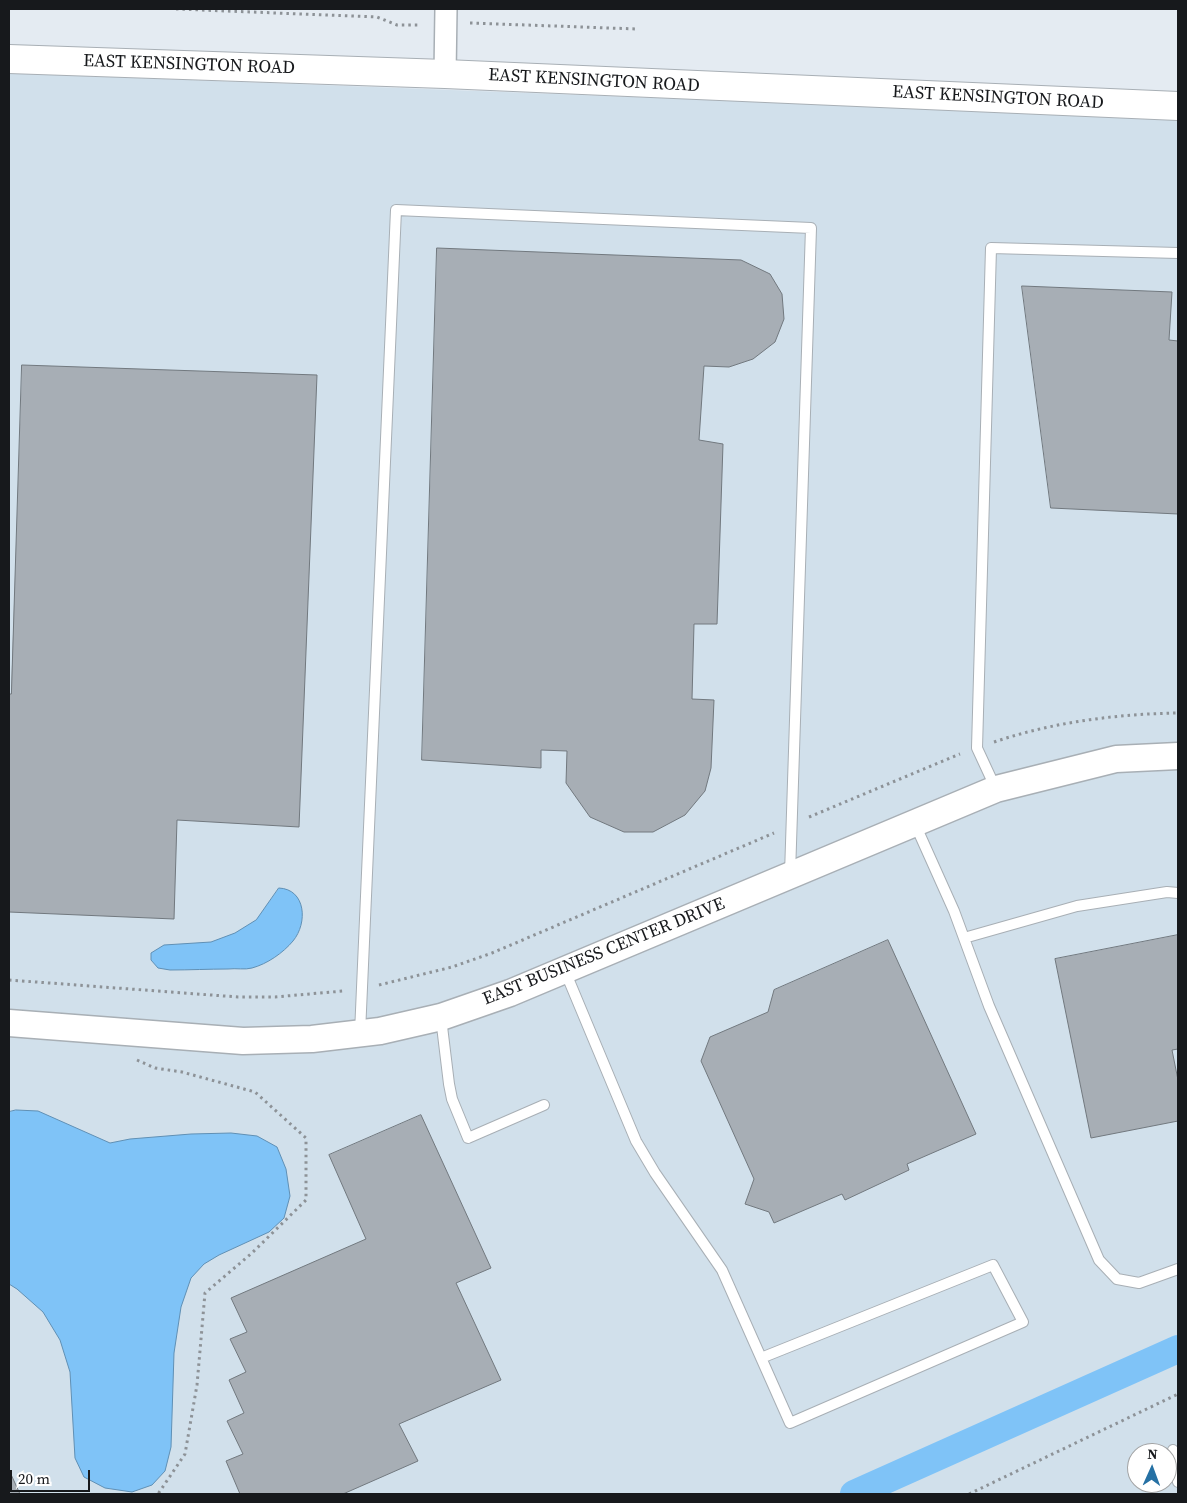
<!DOCTYPE html>
<style>
body{margin:0}
#map{position:relative;width:1187px;height:1503px;overflow:hidden;background:#e4ebf2;font-family:"Source Serif 4",serif}
canvas{display:block}
.frame{position:absolute;inset:0;border:10px solid #17191c;pointer-events:none}
.north{position:absolute;left:1127px;top:1443px;width:50px;height:50px;box-sizing:border-box;background:#fff;border:1px solid #a2a3a4;border-radius:50%;rotate:2deg;font-size:14px;font-weight:700;line-height:20px;text-align:center;color:#17191c}
.north::after{content:'';display:block;margin:auto;width:18px;height:22px;background:#2671a4;clip-path:polygon(50% 0,100% 100%,50% 72%,0 100%)}
.scale{position:absolute;left:10px;top:1470px;width:80px;height:22px;box-sizing:border-box;border:2px solid #17191c;border-top:0;padding-left:6px;font-size:15px;line-height:18px;white-space:nowrap;color:#17191c;-webkit-text-stroke:4px #fff;paint-order:stroke}
</style>
<div id="map">
<canvas width="1187" height="1503"></canvas>
<div class="frame"></div>
<div class="north">N</div>
<div class="scale">20 m</div>
</div>
<script>
const g = document.querySelector('canvas').getContext('2d');
g.lineJoin = 'round';
function paint(path, color) {
  g.fillStyle = color;
  g.fill(path, 'evenodd');
}
function stroke(path, color, width, dash) {
  g.strokeStyle = color;
  g.lineWidth = width;
  g.lineCap = dash ? 'butt' : 'round';
  g.setLineDash(dash || []);
  g.stroke(path);
}
function label(font, color, halo, rows, align = 'center') {
  g.font = font + ' "Source Serif 4",serif';
  g.lineWidth = 4;
  g.setLineDash([]);
  g.textBaseline = 'middle';
  g.strokeStyle = halo;
  g.fillStyle = color;
  for (const [text, x, y, turn = 0] of rows) {
    g.save();
    g.translate(x, y);
    g.rotate((+turn || 0) * Math.PI / 180);
    g.textAlign = isNaN(turn) ? turn : align;
    if (halo) g.strokeText(text, 0, 0);
    g.fillText(text, 0, 0);
    g.restore();
  }
}
paint(new Path2D(`
 M9,73L1178,118V1494H9ZM1137,1453H1167V1483H1137Z`), '#d1e0eb');
const water = new Path2D(`
 M279,888C306,889 308,923 293,941C283,953 267,964 252,968C245,970 236,968 228,969C209,969 190,970 170,970L158,968L151,960V953L164,945L211,942L235,933L256,920Z
 M16,1110L38,1111L110,1143L130,1139L191,1134L231,1133L257,1136L277,1147L286,1169L290,1196L284,1218L269,1232L219,1255L204,1264L191,1278L181,1307L174,1353L171,1447L165,1471L152,1485L132,1492L105,1488L84,1477L75,1458L70,1372L60,1340L43,1312L17,1289L9,1284V1112Z`);
paint(water, '#7fc3f7');
stroke(water, '#6090b5', 1);
stroke(new Path2D(`
 M854,1494L1178,1349`), '#7fc3f7', 28);
const building = new Path2D(`
 M437,248L741,260L770,274L782,294L784,319L775,342L753,359L729,367L704,366L699,440L723,444L717,624H694L692,699L714,700L711,768L705,791L685,815L653,832H624L590,817L566,783L567,751L541,750V768L422,760Z
 M1022,286L1172,292L1169,340L1178,341V514L1051,508Z
 M22,365L317,375L299,827L177,820L174,919L9,912V694H11Z
 M1178,935V1049L1172,1050L1178,1080V1121L1091,1138L1055,959Z
 M888,940L976,1134L907,1164L909,1170L845,1200L842,1194L774,1223L769,1212L745,1204L754,1179L701,1061L710,1037L768,1012L774,990Z
 M421,1115L491,1268L456,1283L501,1380L399,1424L418,1461L343,1494H240L226,1461L243,1454L227,1421L244,1413L229,1380L246,1372L230,1339L247,1332L231,1298L366,1239L329,1155Z
 M9,1470L20,1494H9Z`);
paint(building, '#a7aeb5');
stroke(building, '#72797f', 1);
const service = new Path2D(`
 M996,789L977,748L991,248L1178,253
 M915,824L954,911L989,1006L1099,1260L1117,1279L1139,1283L1178,1269
 M964,938L1077,906L1167,892L1178,893
 M565,971L636,1141L655,1173L722,1270L790,1423L1023,1322L993,1265L761,1358
 M441,1018L449,1084L452,1099L468,1138L544,1105
 M360,1033L396,210L811,228L790,874
 M1173,1450L1178,1482`);
const minor = new Path2D(`
 M445,74L446,9`);
const tertiary = new Path2D(`
 M9,1023L243,1041L312,1039L380,1031L441,1017L510,993L996,789L1116,759L1178,756`);
const secondary = new Path2D(`
 M9,59L445,74L1178,106`);
stroke(service, '#a8afb5', 12);
stroke(minor, '#a8afb5', 24);
stroke(tertiary, '#a8afb5', 29);
stroke(secondary, '#a8afb5', 30);
stroke(new Path2D(`
 M176,9L377,17L397,25H421
 M470,23L637,29
 M994,742C1053,722 1117,714 1178,713
 M809,817L960,754
 M9,980L238,997H275L343,991
 M379,985L452,967L492,953L774,833
 M137,1060L155,1068L182,1072L255,1092L306,1138V1200L252,1253L205,1293L197,1385L185,1454L158,1494
 M969,1494L1178,1394`), '#8d9297', 3, [2.5, 4]);
stroke(service, '#fff', 10);
stroke(minor, '#fff', 21);
stroke(tertiary, '#fff', 26);
stroke(secondary, '#fff', 28);
label('18px', '#17191c', '#fff', [
 ["EAST KENSINGTON ROAD",189,65,2],
 ["EAST KENSINGTON ROAD",594,81,3],
 ["EAST KENSINGTON ROAD",998,98,3],
 ["EAST BUSINESS CENTER DRIVE",604,952,-22]
]);
</script>
